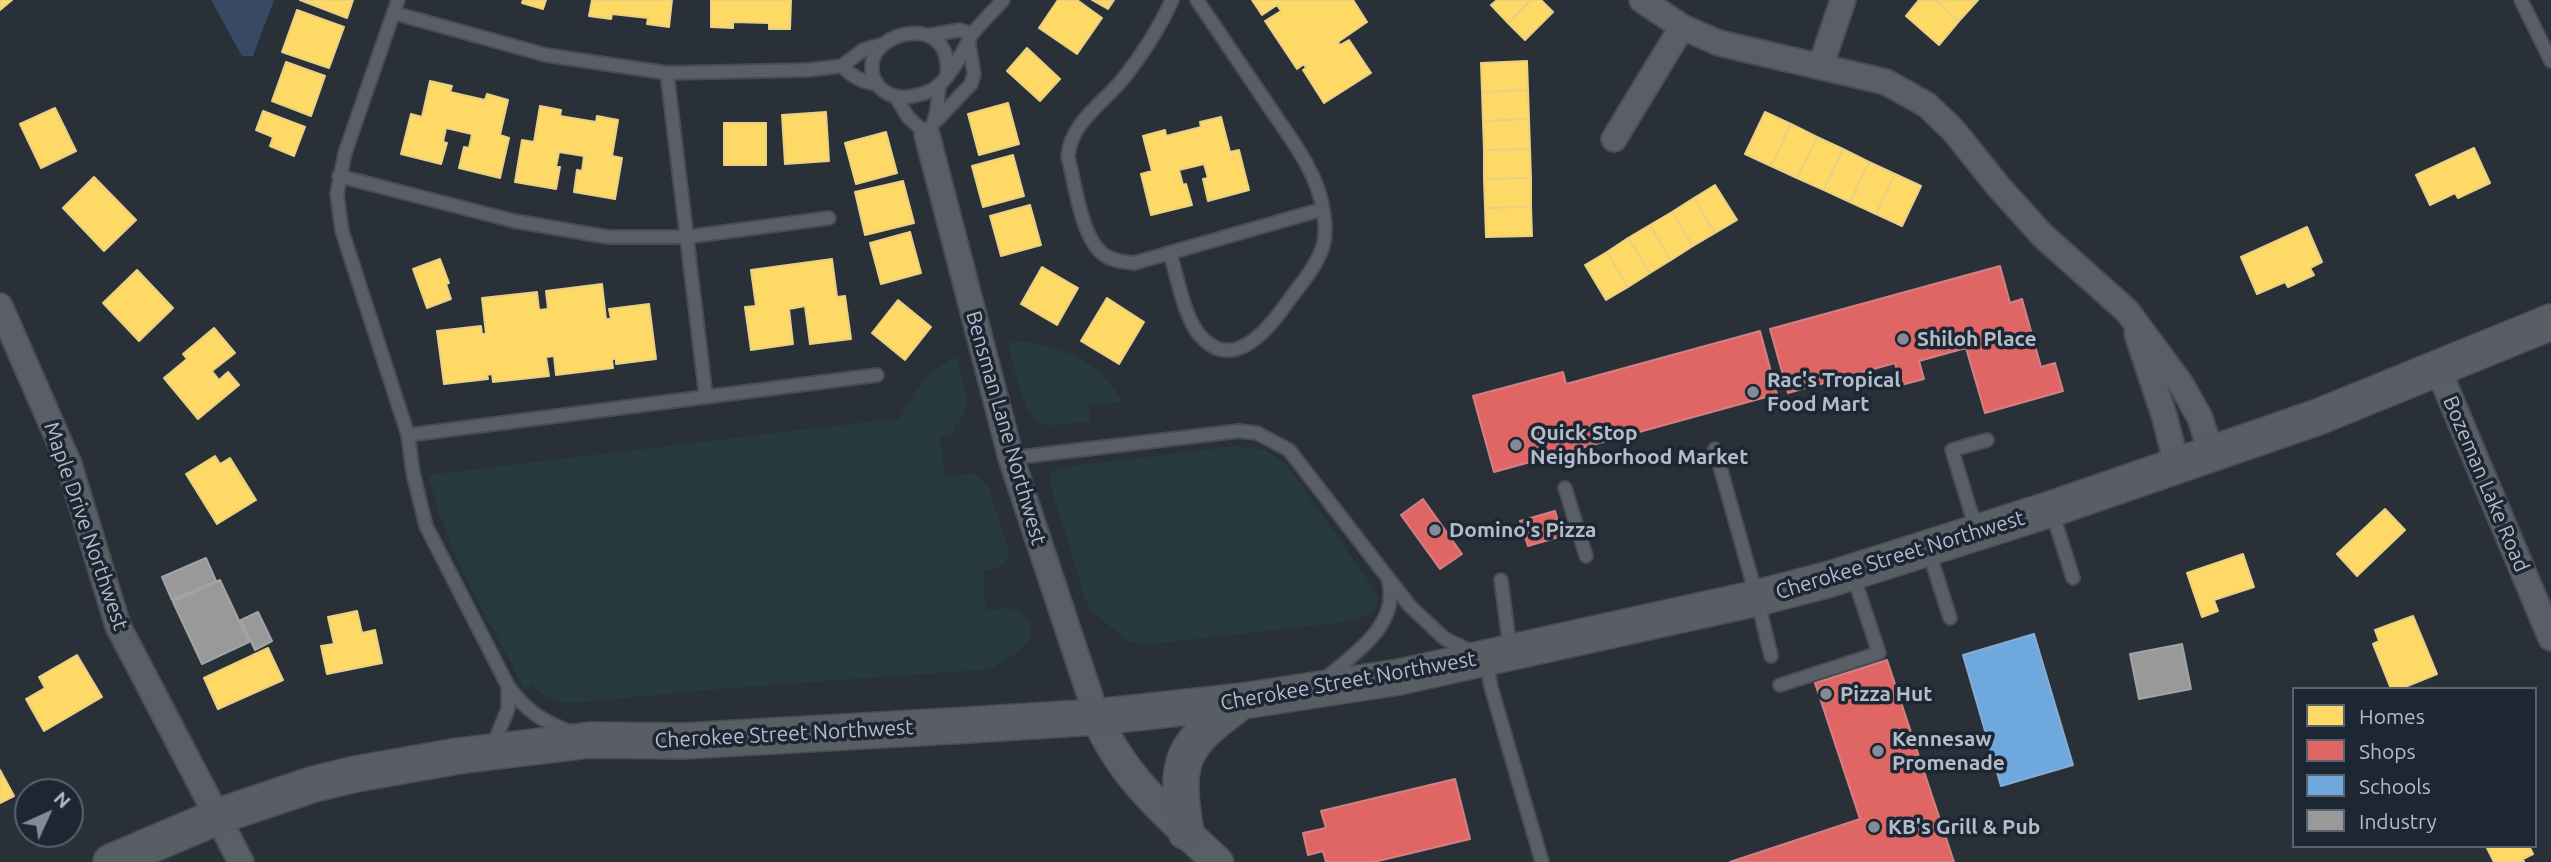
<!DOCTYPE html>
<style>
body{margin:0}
#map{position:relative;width:2551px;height:862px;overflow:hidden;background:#2a3038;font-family:Ubuntu,sans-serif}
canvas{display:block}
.legend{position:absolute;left:2292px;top:687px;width:245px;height:161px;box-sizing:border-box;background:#1d2633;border:2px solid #59626f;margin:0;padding:9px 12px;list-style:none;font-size:21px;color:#b4bcc9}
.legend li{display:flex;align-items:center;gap:14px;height:35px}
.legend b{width:35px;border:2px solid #59626f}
.north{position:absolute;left:14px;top:778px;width:70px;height:70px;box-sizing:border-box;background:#1d2633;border:2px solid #59626f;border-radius:50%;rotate:45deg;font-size:19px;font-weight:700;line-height:28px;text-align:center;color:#b4bcc9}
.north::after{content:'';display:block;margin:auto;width:24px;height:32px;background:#848b96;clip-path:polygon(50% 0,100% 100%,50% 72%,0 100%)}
</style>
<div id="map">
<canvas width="2551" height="862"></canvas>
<ul class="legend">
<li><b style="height:19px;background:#ffd966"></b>Homes</li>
<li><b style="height:19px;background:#e06666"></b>Shops</li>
<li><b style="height:19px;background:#6fa8dc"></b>Schools</li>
<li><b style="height:19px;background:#999"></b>Industry</li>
</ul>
<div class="north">N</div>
</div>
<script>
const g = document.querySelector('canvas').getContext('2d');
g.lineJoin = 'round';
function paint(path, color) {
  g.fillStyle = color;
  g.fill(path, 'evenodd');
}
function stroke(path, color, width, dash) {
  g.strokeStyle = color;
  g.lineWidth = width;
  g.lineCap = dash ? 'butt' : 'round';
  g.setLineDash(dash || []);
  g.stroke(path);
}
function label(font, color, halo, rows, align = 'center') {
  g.font = font + ' Ubuntu,sans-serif';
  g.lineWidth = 7;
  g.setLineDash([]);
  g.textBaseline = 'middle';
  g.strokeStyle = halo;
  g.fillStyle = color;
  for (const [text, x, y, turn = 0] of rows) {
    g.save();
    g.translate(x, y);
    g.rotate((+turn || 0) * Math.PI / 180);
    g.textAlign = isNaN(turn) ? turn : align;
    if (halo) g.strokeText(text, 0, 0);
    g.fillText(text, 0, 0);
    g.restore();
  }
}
paint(new Path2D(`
 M1012,341C1054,342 1102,361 1122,402L1088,405L1090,421C1076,422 1060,426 1046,425C1023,422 1014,364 1008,345Z
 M956,356C963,385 977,405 953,429V435L940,437L945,476L974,474L988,486L1008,549V559L997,568L983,571L986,611C994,610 1005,607 1013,609C1026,612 1038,633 1027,643C1017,654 1004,661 991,669L718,689L582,702C561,703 546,702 532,684L525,689C488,619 447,552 428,475L900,418C914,389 929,372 956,356Z
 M1236,446L1265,450L1287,465L1370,583L1378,598L1375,610L1363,617L1344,622L1146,645L1128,641L1095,614L1087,604L1055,500L1050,482L1051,472L1057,468Z`), '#273a3e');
paint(new Path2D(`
 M211,0H274L253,56H242Z`), '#384963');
const homes = new Path2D(`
 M0,0H12L0,10Z
 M300,0H353L347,18Z
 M523,0H546L543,9L522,3Z
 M592,0H672L669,27L647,24L648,18L612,14L611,19L589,16Z
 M711,0H791L790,29H769V23L733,22V28L711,27Z
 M1058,0H1077L1102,18L1077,54L1039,28Z
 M1092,0H1114L1108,9Z
 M1252,0H1353L1367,22L1338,42L1340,45L1349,40L1371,73L1324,103L1303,70L1306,68L1304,64L1297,69L1265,21L1281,11L1277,5L1262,15Z
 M1497,0H1531L1508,23L1491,5Z
 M1531,0H1541L1553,12L1525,40L1508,23Z
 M1919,0H1935L1959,21L1939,45L1906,16Z
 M1935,0H1978L1959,21Z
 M297,10L344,27L329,68L282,52Z
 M1027,48L1060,79L1040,101L1007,71Z
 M1527,61L1528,90L1482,92L1481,63Z
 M286,62L325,76L311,116L272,101Z
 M430,81L452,86L450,92L485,100L487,94L508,100L500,135L509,138L500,178L459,168L464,147L469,148L472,134L446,128L443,142L447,143L441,164L401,154L411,114L422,117Z
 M1528,90L1529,119L1483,121L1482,92Z
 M1008,103L1019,144L979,155L968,114Z
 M540,106L561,110L560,116L596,122L597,116L618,120L612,156L622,158L615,199L574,192L577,170L582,171L584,156L559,152L556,167H560L556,189L515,182L522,140L534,142Z
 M55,108L76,151L41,168L20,124Z
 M263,111L305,127L294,156L270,146L273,137L256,130Z
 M826,112L829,161L785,164L782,115Z
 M1765,112L1791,124L1771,166L1745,154Z
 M1221,117L1230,152L1239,150L1249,190L1208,201L1203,179L1208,178L1204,164L1179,170L1183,185L1186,184L1192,205L1151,215L1141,174L1152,171L1143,136L1165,130L1166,136L1201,127L1200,122Z
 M1529,119L1530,149L1484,150L1483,121Z
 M724,123H766V165H724Z
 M1791,124L1817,137L1797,178L1771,166Z
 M886,132L897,173L856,184L845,143Z
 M1817,137L1843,149L1824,190L1797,178Z
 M2474,148L2490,183L2458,198L2455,193L2430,205L2416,175Z
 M1530,149L1531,178L1484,179V150Z
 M1843,149L1869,162L1850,202L1824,190Z
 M1013,155L1024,196L983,207L972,166Z
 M1869,162L1895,174L1876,214L1850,202Z
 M1895,174L1921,186L1902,226L1876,214Z
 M94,177L136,220L104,251L63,208Z
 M1531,178V207L1485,208L1484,179Z
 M903,181L914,223L865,235L855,192Z
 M1715,185L1737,220L1715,233L1694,198Z
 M1694,198L1715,233L1693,246L1672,212Z
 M1030,205L1041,245L1001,256L990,216Z
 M1531,207L1532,236L1486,237L1485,208Z
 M1672,212L1693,246L1671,260L1650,225Z
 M1650,225L1671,260L1650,273L1628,238Z
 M2307,227L2322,262L2310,268L2314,275L2288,287L2285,282L2257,294L2241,257Z
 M910,232L921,273L881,284L870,243Z
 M1628,238L1650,273L1628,287L1607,252Z
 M1607,252L1628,287L1606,300L1585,265Z
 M440,259L449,283L446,284L451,299L427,308L413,269Z
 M832,259L837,297L845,296L851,339L810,344L805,306L789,309L793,344L751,350L745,307L756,306L751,270Z
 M1042,267L1078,288L1057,325L1021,304Z
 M137,270L173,308L139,341L103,303Z
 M602,284L606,319H611L609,309L649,304L656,359L616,364V359H612L613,368L556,375L554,356L546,357L549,376L493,382L492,374L487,375L488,379L444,384L437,331L481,326L482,334H486L482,298L537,292L539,310L548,309L546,291Z
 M1107,298L1144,322L1119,364L1081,341Z
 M898,300L931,327L905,360L872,333Z
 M214,328L235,353L212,371L219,380L228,372L239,385L198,419L164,378L187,359L183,354Z
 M215,456L220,464L230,458L256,500L217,524L186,474Z
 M2385,509L2405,530L2357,576L2337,554Z
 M2243,554L2254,587L2214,600L2218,611L2202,617L2187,573Z
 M357,611L362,633L375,630L382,663L327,674L321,646L334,644L328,617Z
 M2413,616L2437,674L2400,689H2391L2373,644L2379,641L2375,630Z
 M268,648L283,680L218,709L204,678Z
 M77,655L102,697L44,731L26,699L45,688L39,677Z
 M0,770L14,796L0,803Z
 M2486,846H2529L2533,854L2523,859L2524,862H2494Z`);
paint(homes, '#ffd966');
stroke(homes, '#e8d084', 2);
const shops = new Path2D(`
 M2000,266L2010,303L2022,299L2041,367L2055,363L2063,391L1985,413L1966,348L1919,361L1924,379L1901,385L1895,363L1788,393L1770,329Z
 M1760,331L1777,394L1494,472L1473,396L1563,372L1566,384Z
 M1423,499L1462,554L1440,569L1401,515Z
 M1555,511L1562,536L1528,546L1520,521Z
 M1887,660L1954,862H1730L1860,819L1815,683Z
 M1455,779L1470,839L1374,862H1326L1323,851L1308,855L1303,833L1326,828L1321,811Z`);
paint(shops, '#e06666');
stroke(shops, '#d38084', 2);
const schools = new Path2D(`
 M2034,634L2073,765L2001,786L1963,655Z`);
paint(schools, '#6fa8dc');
stroke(schools, '#84aed6', 2);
const industry = new Path2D(`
 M206,558L216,581L172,600L162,577Z
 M220,580L249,642L202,664L173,602Z
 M258,612L272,641L255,650L241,620Z
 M2182,644L2191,689L2139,699L2130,654Z`);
paint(industry, '#999');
stroke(industry, '#a1a4a7', 2);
const service = new Path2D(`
 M398,0L345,153L337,194L342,231L408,435L877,375
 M1172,0C1160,27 1141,56 1123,79C1103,103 1070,123 1068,157C1075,183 1081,237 1103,254C1111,261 1124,262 1134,263L1323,209
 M2521,0L2551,61
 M394,13L546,55L667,73L807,70L842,66L863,50L880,45
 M931,35L960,30L971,34
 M842,66C851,76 862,82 876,84
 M667,73L706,397
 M947,74C953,12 870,30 872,68C872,78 876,85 884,91C897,101 915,97 930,91C947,84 963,52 971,36C973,31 997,7 1003,0
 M896,97L908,117L927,135C937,120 938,105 939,86
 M937,120L971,84L974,74L969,44
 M339,176L514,221L608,237H686L829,218
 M1170,253C1177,276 1184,315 1198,333C1234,378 1272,324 1292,296C1304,280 1317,265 1323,246C1326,236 1325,220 1323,209C1317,170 1287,134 1266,102C1243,68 1220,34 1197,0
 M408,435L413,473L426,526L508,686C527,712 541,720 570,732
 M1715,449L1757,598L1771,656
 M1011,458L1239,431L1257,433L1289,450L1409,605L1445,639L1486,658L1491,687L1542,862
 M1565,488L1586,556
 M2052,512L2073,578
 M1977,532L1952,450L1987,440
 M1929,552L1950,618
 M1501,580L1510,649
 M1326,678C1354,654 1399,625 1389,583
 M1780,685L1879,653L1853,575
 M493,746L508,709V687`);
const minor = new Path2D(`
 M1642,0L1682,27L1719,43L1886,82L1927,105L1953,130L1998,186L2042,235L2127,311L2181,384L2200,418L2211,453
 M1821,65L1843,0
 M927,135L1011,458L1097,717
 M1614,139L1682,27
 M0,306L69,464L118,626L241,862
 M2137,334L2164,415L2177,465
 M2438,369L2551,638`);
const tertiary = new Path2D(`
 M1097,717C1121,777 1172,819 1218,862`);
const secondary = new Path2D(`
 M1186,832C1173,758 1182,745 1242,701
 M111,862L219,816L314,784L356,774L458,756L590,740L683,741L969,725L1097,717L1243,701L1399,677L1757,598L1830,579L2051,509L2318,417L2551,322`);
stroke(service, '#484c53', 16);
stroke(minor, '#484c53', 28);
stroke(tertiary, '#484c53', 33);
stroke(secondary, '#484c53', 38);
stroke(service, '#5a5e66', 12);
stroke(minor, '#5a5e66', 24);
stroke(tertiary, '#5a5e66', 30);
stroke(secondary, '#595d64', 35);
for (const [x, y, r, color] of [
 [1903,339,7,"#848b96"],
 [1753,392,7,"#848b96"],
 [1516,445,7,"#848b96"],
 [1435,530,7,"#848b96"],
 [1826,694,7,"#848b96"],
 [1878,751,7,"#848b96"],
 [1874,827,7,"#848b96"]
]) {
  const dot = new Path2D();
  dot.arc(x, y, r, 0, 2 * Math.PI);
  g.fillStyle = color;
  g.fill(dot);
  stroke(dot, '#1d2633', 2.5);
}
label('bold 21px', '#b4bcc9', '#1d2633', [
 ["Shiloh Place",1917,339],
 ["Rac's Tropical",1767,380],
 ["Food Mart",1767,404],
 ["Quick Stop",1530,433],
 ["Neighborhood Market",1530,457],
 ["Domino's Pizza",1449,530],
 ["Pizza Hut",1840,694],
 ["Kennesaw",1892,739],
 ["Promenade",1892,763],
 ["KB's Grill & Pub",1888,827]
], 'left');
label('21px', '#b4bcc9', '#1d2633', [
 ["Bensman Lane Northwest",1006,428,74],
 ["Bozeman Lake Road",2486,484,67],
 ["Maple Drive Northwest",86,526,71],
 ["Cherokee Street Northwest",1900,555,-17],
 ["Cherokee Street Northwest",1348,681,-10],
 ["Cherokee Street Northwest",784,734,-3]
]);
</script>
